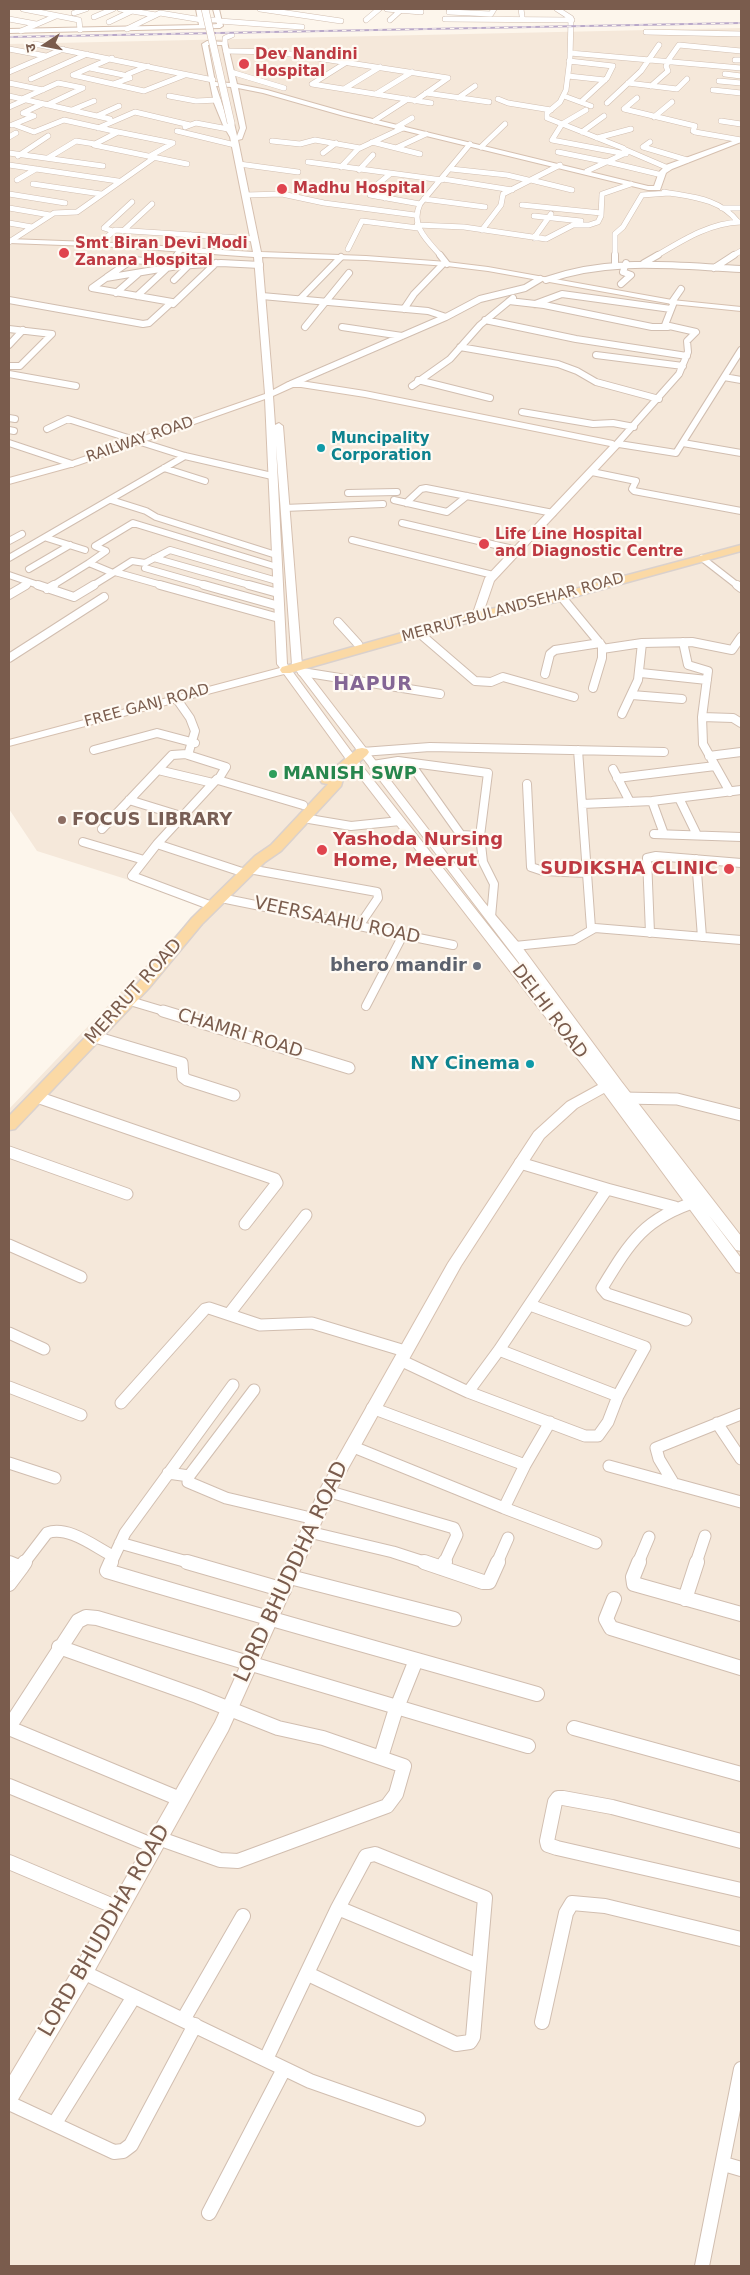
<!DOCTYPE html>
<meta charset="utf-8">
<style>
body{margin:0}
#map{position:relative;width:750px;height:2275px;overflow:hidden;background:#fdf6ec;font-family:"DejaVu Sans","Noto Sans Devanagari",sans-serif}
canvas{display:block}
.frame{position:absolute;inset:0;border:10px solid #7a5c4d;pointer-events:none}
.north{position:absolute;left:20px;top:20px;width:50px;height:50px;-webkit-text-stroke:4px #fffaf3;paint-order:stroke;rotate:259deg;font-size:14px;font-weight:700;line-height:20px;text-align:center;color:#7a5c4d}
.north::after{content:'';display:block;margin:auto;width:18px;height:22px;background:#7a5c4d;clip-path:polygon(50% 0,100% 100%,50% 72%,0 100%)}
</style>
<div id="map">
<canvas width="750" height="2275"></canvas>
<div class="frame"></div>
<div class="north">उ</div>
</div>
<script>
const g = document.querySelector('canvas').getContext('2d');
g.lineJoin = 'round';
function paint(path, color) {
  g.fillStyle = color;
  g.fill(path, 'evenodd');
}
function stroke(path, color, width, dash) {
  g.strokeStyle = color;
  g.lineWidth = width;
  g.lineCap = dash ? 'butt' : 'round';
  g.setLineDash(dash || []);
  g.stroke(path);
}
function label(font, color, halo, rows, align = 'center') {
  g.font = font + ' "DejaVu Sans",sans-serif';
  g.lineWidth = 4.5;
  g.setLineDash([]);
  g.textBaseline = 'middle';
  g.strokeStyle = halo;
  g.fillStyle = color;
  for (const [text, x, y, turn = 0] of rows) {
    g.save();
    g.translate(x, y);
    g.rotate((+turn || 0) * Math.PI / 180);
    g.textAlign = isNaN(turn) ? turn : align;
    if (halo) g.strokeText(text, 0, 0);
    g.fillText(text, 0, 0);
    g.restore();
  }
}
paint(new Path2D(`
 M741,28V2266H9V1109L205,904L37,851L9,809V44Z`), '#f5e8da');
const streetFar4 = new Path2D(`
 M23,9L79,20L80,30
 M120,9L156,15
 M260,9L341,21
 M387,9L421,12
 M521,9L522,16
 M557,9L571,18L570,58L566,90L560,102L547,113V118L623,148L628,152L587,171
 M449,12L491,14L494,9
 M74,13L86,9
 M94,17L113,9
 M9,19L36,24
 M445,19L572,20
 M366,20L379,9
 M390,20L401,10
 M219,21L302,27
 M109,22L132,11
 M127,29L160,13L202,20H218
 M21,31L56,16
 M646,32L741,34
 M225,43V38L232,35
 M35,44L213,80
 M9,49L46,56
 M226,51L277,52L448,78L415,101
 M570,53L741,68
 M112,58L73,75L144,91L185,75
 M735,60H741
 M569,61L613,66L607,78L581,102
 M347,62L312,84L431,103
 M667,62L679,45L741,51
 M90,68L128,76
 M9,72L63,49
 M231,72L284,88
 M725,74L741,76
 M568,76L605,80
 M31,79L87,54
 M719,81L741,83
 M9,83L43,90
 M628,83L677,89L687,79
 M113,84L130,78L128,74L148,66
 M651,86L668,71L666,66L668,62
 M344,89L380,67
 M713,90L741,93
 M426,93L489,102
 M376,94L412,72
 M9,96L110,119
 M169,96L196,101L218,100
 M564,96L591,106
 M458,98L475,86
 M637,98L624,109L695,126L693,131L695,132L741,140
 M22,99L58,83L83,88L47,105
 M498,99L508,103L551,110
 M607,103L641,71L659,45
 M9,107L25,100
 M72,110L94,101
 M586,110L562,124L552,140L626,154
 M97,116L119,106
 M654,117L672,102
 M374,121L408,99
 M721,121L741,124
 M12,125L34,116L23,113L42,104
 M15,125L34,132L64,120L118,132L95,144L76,141L48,158
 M185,127L196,123L228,129
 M397,127L412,118
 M98,128L135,112L190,125
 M177,131L235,145
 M118,132L173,143L150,156
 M582,132L604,116
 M9,137L16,133
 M597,138L631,129
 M272,141L300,144L315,140L360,148
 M372,142L420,154
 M650,142L643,147L687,160
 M94,145L187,164
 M481,147L505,124
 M396,148L426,134
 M626,150L668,168
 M558,152L607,162
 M9,153L103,166
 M323,153L336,143
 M18,156L48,136
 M308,162L442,180
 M608,162L662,175
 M239,164L298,172
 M9,165L118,181
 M341,167L358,149L403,128
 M451,169L507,175L528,180
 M359,170L373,155
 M443,179L512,190
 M17,180L36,169
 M531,180L572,190
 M33,184L101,194
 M372,189L390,174
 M664,192C691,197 720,198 738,222
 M9,194L65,203
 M246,195L282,194L324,203L415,215
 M370,195L420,204
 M385,198L403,182
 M424,199L485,207
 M522,205L601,213
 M9,208L50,215
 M722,208H741
 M534,216L581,221
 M9,223L32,227
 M417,225L464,227L546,239L573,225H589L598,222L601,216L602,194L631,184
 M482,230L501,205L503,194L560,165
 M113,231L104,228L132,202
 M123,231L152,204
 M534,238L551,214
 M9,242L54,213L77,212L155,157
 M99,244L115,230L255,239
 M348,249L362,221L418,228
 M176,256L191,235
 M441,256C427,240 410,226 420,204L470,144
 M615,256V234L623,227L642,195L669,193
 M656,256C683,240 709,223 741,222
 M732,256L741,251`);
const streetFar3 = new Path2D(`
 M440,255L447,264
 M615,255V264
 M644,263L658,255
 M714,268L734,255
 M107,277L132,260L174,263
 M174,280L189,265
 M546,280C610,257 674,266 741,269
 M621,284L631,275L623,272L626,263
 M116,293L139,273
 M137,296L167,268L177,255
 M262,296L428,311L446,317
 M300,299L341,257
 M9,300L143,324L149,323L172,302L92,288L106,278L178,266L221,263L260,265
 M509,301L544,305L652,327H668
 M672,302L681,289
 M173,304L216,263
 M535,304L562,294L671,309
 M404,309L414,294L443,264
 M485,320L576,339L687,356
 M305,327L349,273
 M342,327L402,336
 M9,329L52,334L20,366H9
 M9,345L23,330
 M460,347L558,364L577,371L596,382L659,399
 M596,355L683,366
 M9,374L76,386
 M724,377L741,380
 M418,380L490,398
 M291,384L446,317L480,299L525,288L540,279
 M412,386L450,359L480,325L513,298
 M522,412L593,424L613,423L634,427
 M9,418L15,419
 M47,429L68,419L185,456L272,476
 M9,430L14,431
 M9,443L72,464
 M683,443L741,453
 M619,444L676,453L741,350
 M615,446L679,374L688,352L687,341L696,332L665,325L674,302
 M164,468L205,481
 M592,472L636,481L632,489L634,491L741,511
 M348,493L397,492
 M111,500L146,511L156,517L276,555
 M394,500L447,512L467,496
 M406,503L421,489L426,488L553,513
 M284,508L383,504
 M402,523L517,550
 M47,538L85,550
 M352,540L493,575
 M9,541L22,534
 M9,558L185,456
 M154,558L253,586
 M702,558L738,586
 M145,568L208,586
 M29,569L70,545
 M115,572L165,586
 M113,573L132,561L145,563L170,550L277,581
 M9,575L41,586
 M24,586L29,583
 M52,586L89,563
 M92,586L113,573L89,563L106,551L95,546L133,523L277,567`);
const streetFar2 = new Path2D(`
 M38,585L74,597L94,585
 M160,585L279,618
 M204,585L279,606
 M249,585L278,593
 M737,585L741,588
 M47,589L54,585
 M9,595L26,585
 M560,595L602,646V658L593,688
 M338,622L358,644
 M418,632L475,681L491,682L503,677L574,697
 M683,642L688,665L708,671L702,717L703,744L730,792
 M602,649L642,643L692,642L732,650L741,637
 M9,658L104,597
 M302,672L440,694
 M641,673L707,680
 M545,674L550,654L555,650L600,643
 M632,695L682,699
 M176,698L190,718L195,731L188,755L226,767L218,780L303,805
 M622,714L638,680L642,643
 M702,717L733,718L741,723
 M94,750L157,733L195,743
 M578,750L591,928
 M362,752L430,747L664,752
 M709,756L741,752
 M410,763L461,835L480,836
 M373,765L398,761L488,773L480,836L483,862L494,884L491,917
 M613,769L630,802
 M158,770L213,783
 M617,778L715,766
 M217,779L157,844L245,873
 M527,784L531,867L543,871L587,873
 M679,798L697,835
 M129,800L181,816
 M652,801L664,834
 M582,804L652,801L741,790
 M303,818L351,826L400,821
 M102,829L172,755L187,754
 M654,834L741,837
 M83,842L144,860
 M157,844L132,876L212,906
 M696,859L702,937
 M249,869L377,892L378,898L359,926
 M221,898L453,945
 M650,933L647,858L656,856L741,863
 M515,946L574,940L595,928L741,940
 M130,1001L167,1012
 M366,1006L403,935`);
const streetFar1 = new Path2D(`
 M163,1011L349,1068
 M95,1037L182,1063L183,1077L187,1080L234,1095
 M37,1097L275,1179L277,1183L245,1224
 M622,1098L677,1099L741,1115
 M9,1152L127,1194
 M607,1189L675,1207
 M9,1245L81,1277
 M229,1314L306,1215
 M686,1320L607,1294L602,1288C630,1242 644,1218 698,1201
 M9,1333L44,1349
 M499,1350L618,1396
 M400,1360L468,1392L585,1436H598L608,1422L618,1396L645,1347L530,1305
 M9,1387L81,1415
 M254,1390L189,1476L188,1482L226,1498L315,1519
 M468,1392L499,1350L607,1189L520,1163
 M121,1403L205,1309L209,1308L260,1325L312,1323L405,1351
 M372,1408L525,1465
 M550,1422L525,1465L504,1508L596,1543
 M717,1423L741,1459
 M351,1446L504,1508
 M9,1463L55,1478
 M609,1466L741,1502
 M168,1473L189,1476
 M674,1484L659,1459L656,1448L741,1414
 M327,1491L454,1528L457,1535L444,1563
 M309,1532L393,1552L427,1563
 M120,1543L191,1563
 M24,1563L47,1533C68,1525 95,1547 113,1556
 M111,1563L125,1533L233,1385
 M497,1563L508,1538
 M638,1563L649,1537
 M696,1563L705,1536`);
const street = new Path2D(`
 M111,1562L107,1571C250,1614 394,1653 537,1694
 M187,1562L284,1590
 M424,1562L483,1582H489L498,1562
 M639,1562L633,1577L634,1584L741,1614
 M9,1563L21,1568L9,1584
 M21,1568L25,1562
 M442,1568L445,1562
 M290,1577L454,1619
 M614,1599L606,1619L611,1628L741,1668
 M685,1599L697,1562
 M59,1647L197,1696L278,1728L323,1738L404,1766L396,1794L387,1806L238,1861L220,1860L158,1838
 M9,1727L78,1621L86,1617L97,1618L528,1746
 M9,1728L180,1799
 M574,1728L741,1774
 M381,1757L394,1715L416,1660
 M9,1786L154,1846
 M741,1841L612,1807L563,1798H558L555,1802L547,1841L548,1845L557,1848L741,1890
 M9,1862L118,1908
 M83,1972L310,2081L418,2119
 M308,1974L456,2044L470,2042L473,2037L485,1898L375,1854L366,1856L338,1908
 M183,2020L243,1916
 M542,2022L566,1913L572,1903L605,1906L741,1939
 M266,2059L338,1908L478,1966
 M9,2103L114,2152L123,2151L131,2145L195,2025
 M55,2123L133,1998
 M724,2164L741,2169
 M209,2213L284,2069
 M702,2266L741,2069`);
const secondary = new Path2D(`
 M196,9H202L205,25L217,24L213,9H219L223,26L220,28L9,33V29L199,25Z
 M207,41L227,42L237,84L267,90L348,113L648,186H654L659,172L666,165L741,138V142L672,169L666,173L660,190H648L344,116L263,93L238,88L246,128L242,139L238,140L261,252L366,256L447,262L488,267L672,300L741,307V311L672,304L488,271L447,266L366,260L262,257L273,390L288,382L301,381L365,391L613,441L620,446L494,581L482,616L477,619L472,616L485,578L610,446L365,397L301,387H293L273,396L275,425L279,423L283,426L302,665L485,903L519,943L621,1081L741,1236V1251L736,1250L708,1214L741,1258V1273L736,1272L604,1093L577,1108L544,1138L461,1266L335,1492L228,1731L90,1979L16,2103L9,2106V2077L76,1965L215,1722L319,1491L448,1263L534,1132L567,1102L598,1085L348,762L284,674L9,746V740L280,668L277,664L265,399L78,465L9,484V478L72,461L265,394L254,257L116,247L9,243V239L116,243L253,252L230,137L223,125L214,103L202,44ZM208,45H222L230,83L215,82ZM216,86L231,87L240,128L237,136L234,123L231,121L228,122ZM276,445L292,665L552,1006L356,758L287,664Z`);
const primary = new Path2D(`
 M741,545V551L555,602L480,619L290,673H282L280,670L282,667L473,613L549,596Z
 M362,748L367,749L369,752L367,755L344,776L341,786L281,851L265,862L202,924L149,988L15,1129L9,1130V1116L139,982L192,918L255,856L271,845L328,784L322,783L320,780L357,749Z`);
stroke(streetFar4, '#d1beb0', 6);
stroke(streetFar3, '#d1beb0', 8);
stroke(streetFar2, '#d1beb0', 10);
stroke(streetFar1, '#d1beb0', 13);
stroke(street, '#d1beb0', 16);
stroke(secondary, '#d6c0b0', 2);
stroke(primary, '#dad1cd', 3);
stroke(streetFar4, '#fff', 5);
stroke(streetFar3, '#fff', 6);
stroke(streetFar2, '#fff', 8);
stroke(streetFar1, '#fff', 11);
stroke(street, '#fff', 14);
paint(secondary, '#fff');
paint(primary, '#fbd9a5');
const rail = new Path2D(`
 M9,37L741,23`);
stroke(rail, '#b9a8c9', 2);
stroke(rail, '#fffaf3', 1, [4.5]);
const secondaryBridge = new Path2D(`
 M205,9L231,123`);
stroke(secondaryBridge, '#d6c0b0', 8, []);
stroke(secondaryBridge, '#fff', 7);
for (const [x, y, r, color] of [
 [244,64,6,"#e0444e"],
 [282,189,6,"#e0444e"],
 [64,253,6,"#e0444e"],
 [321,448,5,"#0f9aa8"],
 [484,544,6,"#e0444e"],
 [273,774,5,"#2e9e5b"],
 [62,820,5,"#8d6e63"],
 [322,850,6,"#e0444e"],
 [729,869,6,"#e0444e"],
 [477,966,5,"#6b7280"],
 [530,1064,5,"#0f9aa8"]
]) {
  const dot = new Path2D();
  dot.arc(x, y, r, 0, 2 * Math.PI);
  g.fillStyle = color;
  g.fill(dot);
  stroke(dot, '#fffaf3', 2);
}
label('bold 15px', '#be3a42', '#fffaf3', [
 ["Dev Nandini",255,55],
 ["Hospital",255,72],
 ["Madhu Hospital",293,189],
 ["Smt Biran Devi Modi",75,244],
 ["Zanana Hospital",75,261],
 ["Life Line Hospital",495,535],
 ["and Diagnostic Centre",495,552]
], 'left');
label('bold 15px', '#0d838f', '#fffaf3', [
 ["Muncipality",331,439],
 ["Corporation",331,456]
], 'left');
label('15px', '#7a5c4d', '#fffaf3', [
 ["RAILWAY ROAD",140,440,-19],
 ["MERRUT-BULANDSEHAR ROAD",513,608,-15],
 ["FREE GANJ ROAD",147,706,-15]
]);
label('bold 18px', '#27864d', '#fffaf3', [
 ["MANISH SWP",283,774]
], 'left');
label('bold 18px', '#785e54', '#fffaf3', [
 ["FOCUS LIBRARY",72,820]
], 'left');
label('bold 18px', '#be3a42', '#fffaf3', [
 ["Yashoda Nursing",333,840],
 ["Home, Meerut",333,861],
 ["SUDIKSHA CLINIC",718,869,"right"]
], 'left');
label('18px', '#7a5c4d', '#fffaf3', [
 ["VEERSAAHU ROAD",337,921,12],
 ["MERRUT ROAD",134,992,-48],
 ["DELHI ROAD",549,1012,53],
 ["CHAMRI ROAD",240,1034,17]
]);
label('bold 18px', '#5b616d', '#fffaf3', [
 ["bhero mandir",467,966]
], 'right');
label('bold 18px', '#0d838f', '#fffaf3', [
 ["NY Cinema",520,1064]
], 'right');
g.letterSpacing = '1px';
label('bold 19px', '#846695', '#fffaf3', [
 ["HAPUR",373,685]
]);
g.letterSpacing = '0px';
label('21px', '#7a5c4d', '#fffaf3', [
 ["LORD BHUDDHA ROAD",292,1572,-65],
 ["LORD BHUDDHA ROAD",105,1931,-60]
]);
</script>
